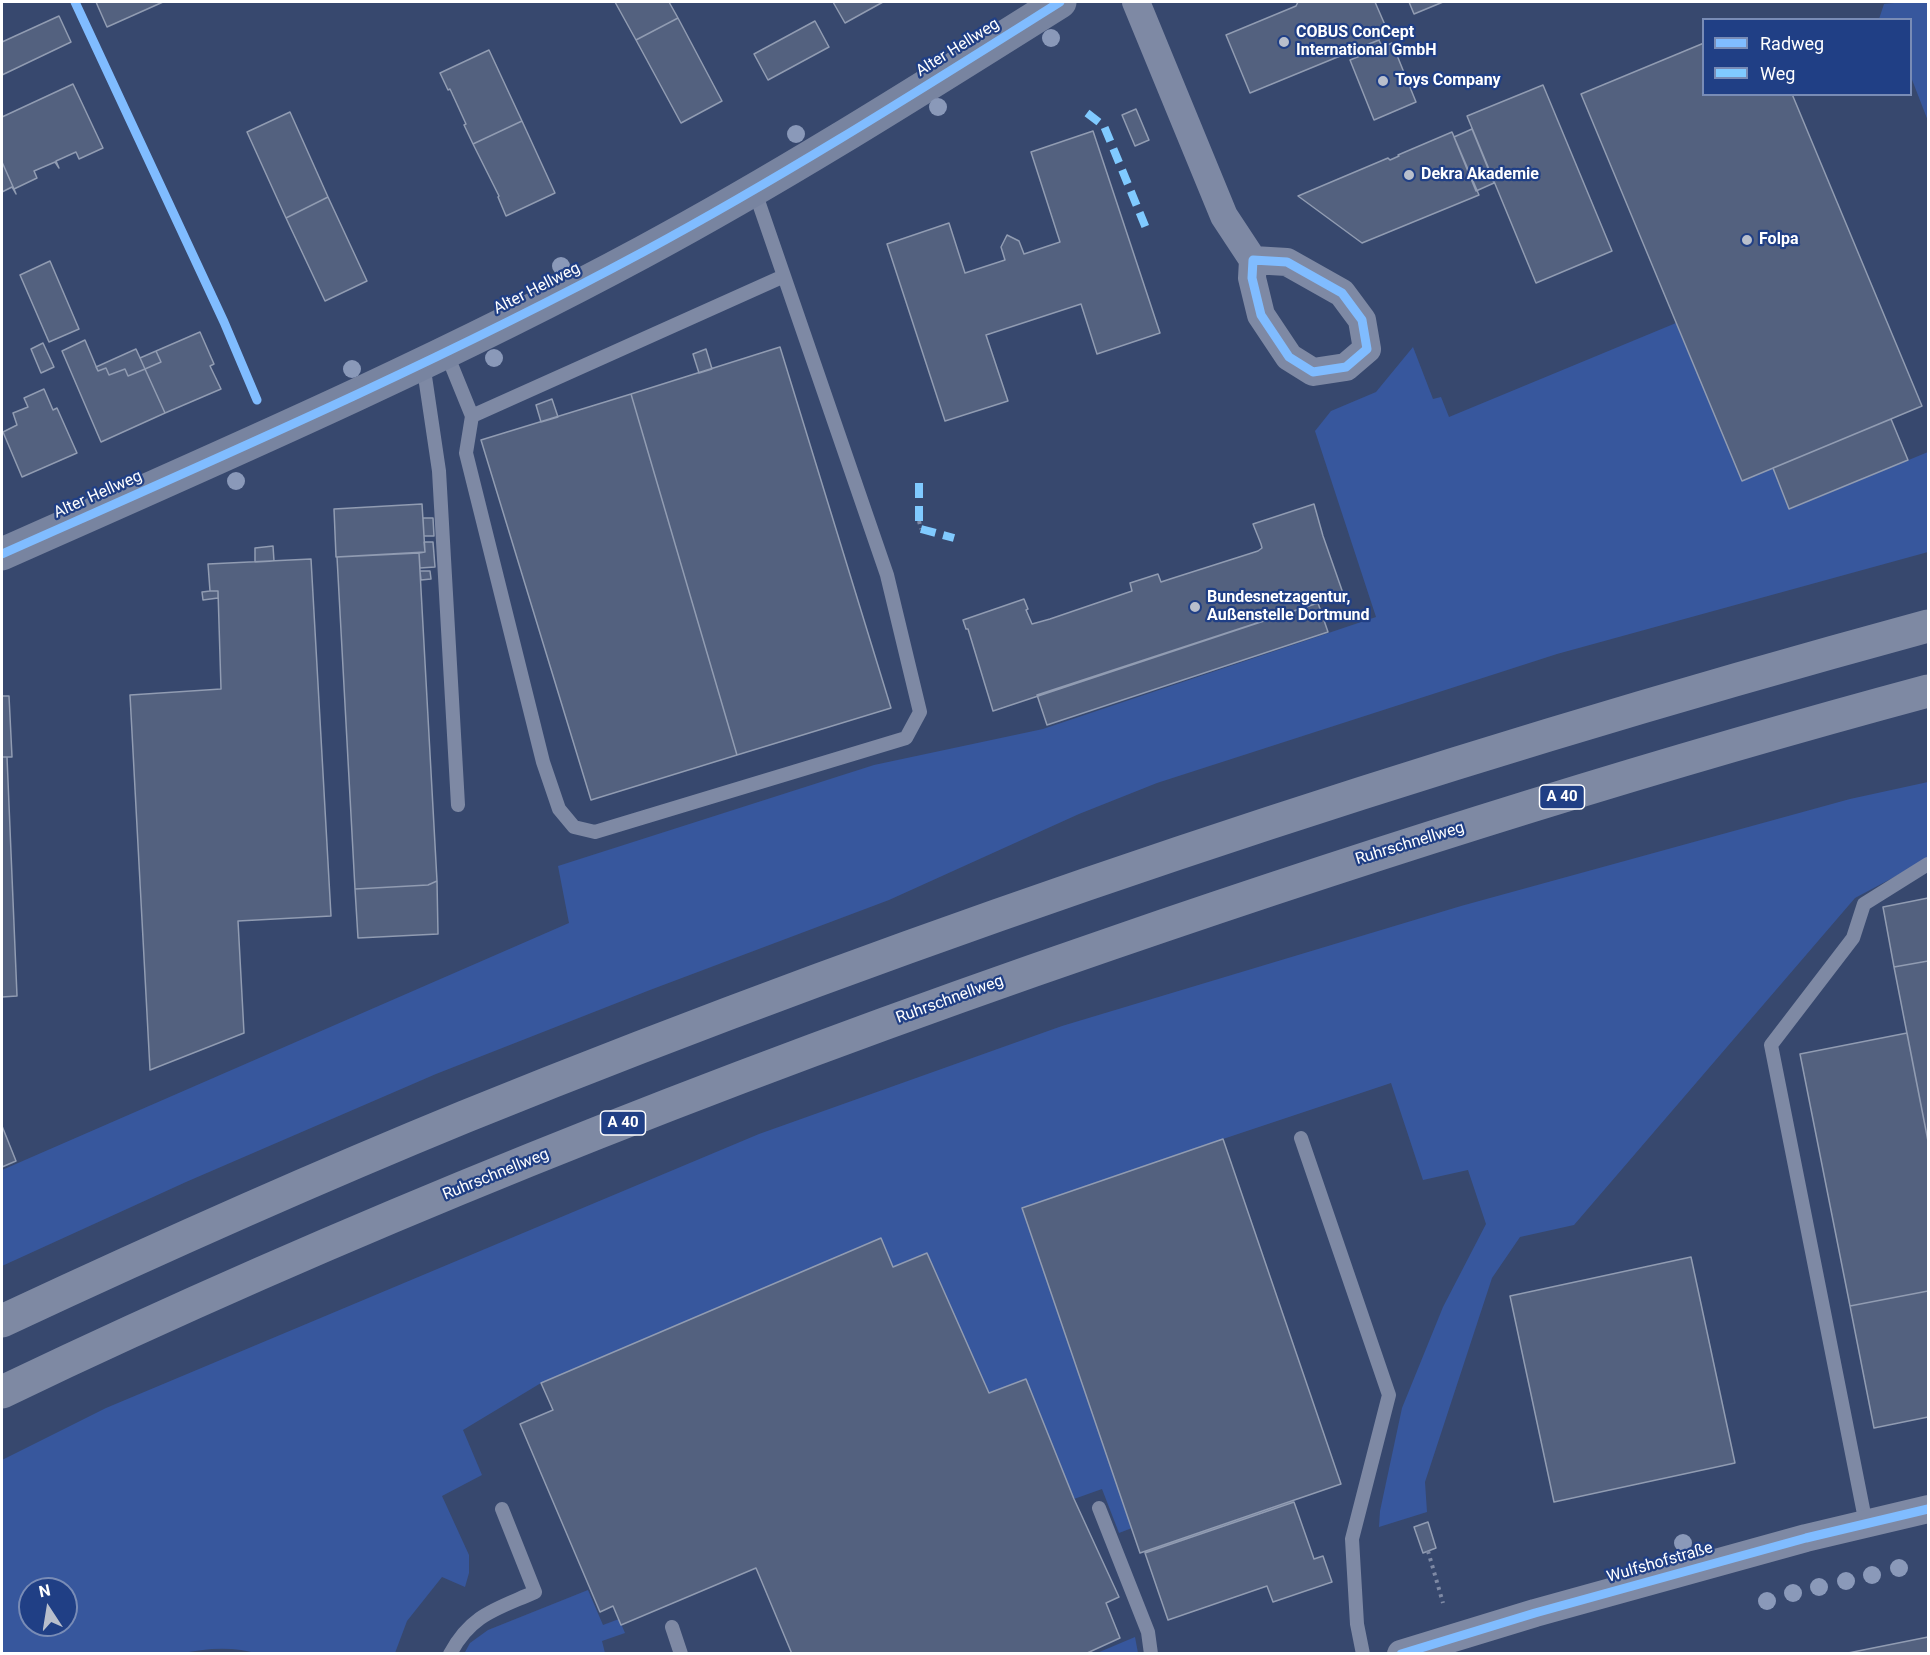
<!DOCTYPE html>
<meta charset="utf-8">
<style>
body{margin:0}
#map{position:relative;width:1930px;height:1655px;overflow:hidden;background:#37486e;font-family:Roboto,sans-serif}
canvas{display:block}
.frame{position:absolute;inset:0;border:3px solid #fff;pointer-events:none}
.legend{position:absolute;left:1702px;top:18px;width:210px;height:78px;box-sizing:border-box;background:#203f85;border:2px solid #798cb6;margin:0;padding:8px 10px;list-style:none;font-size:18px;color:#fff}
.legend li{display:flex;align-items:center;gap:12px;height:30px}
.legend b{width:30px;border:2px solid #798cb6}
.north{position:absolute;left:18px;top:1577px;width:60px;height:60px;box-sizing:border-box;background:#203f85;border:2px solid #798cb6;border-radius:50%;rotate:348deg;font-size:16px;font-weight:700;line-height:24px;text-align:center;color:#fff}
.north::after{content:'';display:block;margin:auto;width:21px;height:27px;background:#b9bfcc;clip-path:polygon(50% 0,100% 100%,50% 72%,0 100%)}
</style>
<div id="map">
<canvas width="1930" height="1655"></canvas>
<div class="frame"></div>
<ul class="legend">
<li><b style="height:8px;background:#80bcff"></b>Radweg</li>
<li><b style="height:8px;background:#80caff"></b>Weg</li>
</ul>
<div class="north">N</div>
</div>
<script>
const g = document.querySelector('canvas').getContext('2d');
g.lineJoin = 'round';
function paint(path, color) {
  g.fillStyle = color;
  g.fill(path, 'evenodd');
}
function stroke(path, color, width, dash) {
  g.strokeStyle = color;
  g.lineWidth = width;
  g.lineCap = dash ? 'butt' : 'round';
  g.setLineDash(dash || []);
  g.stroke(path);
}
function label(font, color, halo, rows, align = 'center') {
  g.font = font + ' Roboto,sans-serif';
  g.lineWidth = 4.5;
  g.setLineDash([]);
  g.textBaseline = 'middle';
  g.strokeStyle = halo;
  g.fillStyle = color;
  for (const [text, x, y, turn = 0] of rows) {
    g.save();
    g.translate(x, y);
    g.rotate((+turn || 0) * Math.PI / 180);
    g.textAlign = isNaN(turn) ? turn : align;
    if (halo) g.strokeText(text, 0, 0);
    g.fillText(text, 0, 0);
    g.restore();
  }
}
paint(new Path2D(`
 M1904,2H1928V121L1911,77L1910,20L1879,19L1884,4Z
 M1676,323L1773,468L1790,509L1928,452V552L1557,654L1157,783L1079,814L889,900L650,990L436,1074L186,1182L2,1266V1170L569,923L558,866L874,765L1043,729L1376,617L1315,431L1331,411L1376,392L1413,347L1433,399L1441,397L1449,417Z
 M1928,782V859L1855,898L1574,1225L1520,1237L1492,1278L1425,1482L1427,1512L1379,1527L1380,1511L1402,1408L1443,1307L1486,1224L1468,1170L1423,1180L1391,1083L1223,1139L1022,1208L1132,1528L1119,1533L1102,1489L1074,1499L1026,1379L989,1393L927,1253L893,1267L881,1239L541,1383L463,1430L482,1475L442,1496L469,1555V1573L465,1587L442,1577L407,1621L395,1653L259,1654C234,1646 205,1648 180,1654H2V1460L106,1408L759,1134L1062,1026L1461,906L1850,799ZM30,1589H66V1625H30Z
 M588,1590L603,1625L619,1619L625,1633L602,1641L605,1653L464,1654L470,1643L488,1630Z
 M1135,1637L1138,1653H1097Z`), '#37579d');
const building = new Path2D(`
 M96,2H163L107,27Z
 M615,2H669L678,18L636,40Z
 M833,2H883L845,23Z
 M1298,2H1375L1385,25L1379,40L1250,93L1226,35L1296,6Z
 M1409,2H1443L1414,14Z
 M59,16L71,42L2,75V42Z
 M678,18L722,101L681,123L636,40Z
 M815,21L829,47L768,80L754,54Z
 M1379,40L1382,47L1359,56L1356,49Z
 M1392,43L1416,102L1374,120L1350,60Z
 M1704,43V94H1792L1922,406L1742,481L1581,94Z
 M489,50L522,121L473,144L464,125L466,124L450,89L448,90L440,73Z
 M73,84L103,148L79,159L76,152L56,161L59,168L55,162L34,171L37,178L14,189L2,162V117Z
 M1543,85L1612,251L1536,283L1467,116Z
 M1136,109L1149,140L1135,146L1122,115Z
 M290,112L328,197L286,218L247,132Z
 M522,121L555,193L506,216L498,197L499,196L473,144Z
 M1472,129L1494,183L1476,191L1454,137Z
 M1093,131L1160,333L1097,354L1081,304L986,335L1008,401L945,421L887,244L949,223L965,273L1005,260L1001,247L1007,235L1019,241L1024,254L1060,242L1031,152Z
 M1452,132L1479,195L1362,243L1298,196L1388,158L1390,160L1399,156L1398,155Z
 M2,162L14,189L16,194L12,187L2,192Z
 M328,197L367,281L325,301L286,218Z
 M50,261L79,329L49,342L20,275Z
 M200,332L214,364L210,366L221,389L165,413L145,369L161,362L156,351Z
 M85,340L98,371L106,368L109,375L125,369L128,376L145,369L165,413L101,442L62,351Z
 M43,343L54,367L41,373L31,349Z
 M780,347L891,708L737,755L631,394Z
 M136,349L145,369L128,376L125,369L109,375L106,368L98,371L96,367Z
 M706,349L712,369L699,373L693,354Z
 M156,351L161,362L145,369L140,358Z
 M44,389L53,410L57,408L77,453L22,477L3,432L17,425L13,413L28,407L24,398Z
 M631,394L737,755L591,800L481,440Z
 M552,399L558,417L541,422L536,405Z
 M1891,419L1908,460L1789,509L1773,468Z
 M422,504L425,552L336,557L334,509Z
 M1314,504L1323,536L1344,596L1318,603L993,711L968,629H966L963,620L1024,599L1028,609L1026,610L1032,624L1050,619L1132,591L1130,583L1158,574L1161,582L1167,580L1258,551L1262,548L1261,544L1253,524Z
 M423,518H433L434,536H424Z
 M424,542H433L435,567L420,568L419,553L425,552Z
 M273,546L274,561L255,562V548Z
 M419,553L437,881L428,885L355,889L337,557Z
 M311,559L331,916L238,921L244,1033L150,1070L130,695L221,689L218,591H210L208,564Z
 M420,571H430L431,579L421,580Z
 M210,591H218V598L203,600L202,592Z
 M1318,603L1328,632L1047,725L1037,695Z
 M2,696H9L12,757H2Z
 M2,757H7L17,996L2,997Z
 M437,881L438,934L358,938L355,889L428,885Z
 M1928,898V961L1894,967L1883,907Z
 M1928,961V1141L1894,967Z
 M1907,1033L1928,1141V1291L1850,1306L1800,1054Z
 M2,1126L16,1161L2,1167Z
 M1223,1139L1341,1484L1140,1553L1022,1208Z
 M881,1238L893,1267L927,1253L989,1393L1026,1379L1074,1499L1119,1597L1106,1603L1120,1638L1085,1654H792L756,1568L621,1625L613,1606L600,1612L520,1424L553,1410L541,1383Z
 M1691,1257L1735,1463L1554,1502L1510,1296Z
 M1928,1291V1417L1874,1428L1850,1306Z
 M1294,1502L1314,1559L1323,1556L1332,1582L1273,1602L1267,1586L1168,1620L1145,1553Z
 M1428,1522L1436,1548L1423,1553L1414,1527Z
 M1928,1637V1654H1843Z`);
paint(building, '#53617f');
stroke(building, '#919cb2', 1.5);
stroke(new Path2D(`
 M919,521L921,529
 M1428,1551L1443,1603`), '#7e89a4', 4, [3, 4.5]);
stroke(new Path2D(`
 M446,352L472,416L466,453L543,762L559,809L574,827L595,832L906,738L920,712L887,575L754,189
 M423,363L439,471L458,805
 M472,416L784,276
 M1301,1138L1389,1395L1352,1539L1357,1624L1363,1654
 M1099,1508L1148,1632L1151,1654
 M1866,1524L1771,1045L1853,938L1864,904L1928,864
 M672,1627L681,1654
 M450,1654C471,1614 497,1609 535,1592L502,1509`), '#7e89a4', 14);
stroke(new Path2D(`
 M1136,2L1224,216L1253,260
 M1253,260L1287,262L1342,293L1362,320L1367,349L1346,367L1313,372L1289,357L1261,315L1252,278Z
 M1401,1654L1535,1613L1806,1538L1928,1509`), '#7e89a4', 28);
stroke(new Path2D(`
 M2,554C218,458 435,364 643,252C786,175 923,88 1060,2`), '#7884a0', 33);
stroke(new Path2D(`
 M2,1321C154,1250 308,1181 464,1117C941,924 1432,761 1928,626
 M2,1392C361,1220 734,1073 1110,944C1380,851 1653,765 1928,691`), '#7e89a3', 33);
stroke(new Path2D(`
 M1087,113L1104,126L1148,233
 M919,521V477
 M921,529L954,538`), '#80caff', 8, [15, 8]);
stroke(new Path2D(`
 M75,2L224,322L257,400
 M1253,260L1287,262L1342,293L1362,320L1367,349L1346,367L1313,372L1289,357L1261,315L1252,278Z
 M2,554C218,458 435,364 643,252C786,175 923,88 1060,2
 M1401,1654L1535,1613L1806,1538L1928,1509`), '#80bcff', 9);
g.fillStyle = '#8a99b9';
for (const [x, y] of [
 [1051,38],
 [938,107],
 [796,134],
 [561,266],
 [494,358],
 [352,369],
 [236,481],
 [1683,1543],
 [1899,1568],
 [1872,1575],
 [1846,1581],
 [1819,1587],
 [1793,1593],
 [1767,1601]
]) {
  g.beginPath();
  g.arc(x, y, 9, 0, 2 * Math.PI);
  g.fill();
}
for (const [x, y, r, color] of [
 [1284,42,6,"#b9bfcc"],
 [1383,81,6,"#b9bfcc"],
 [1409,175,6,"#b9bfcc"],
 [1747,240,6,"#b9bfcc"],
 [1195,607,6,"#b9bfcc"]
]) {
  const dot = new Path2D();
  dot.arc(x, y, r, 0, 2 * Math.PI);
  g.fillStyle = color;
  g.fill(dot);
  stroke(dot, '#203f85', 2);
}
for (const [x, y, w] of [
 [1562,797,45],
 [623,1123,45]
]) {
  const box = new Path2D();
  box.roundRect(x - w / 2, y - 12, w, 24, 4.5);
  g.fillStyle = '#203f85';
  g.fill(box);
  stroke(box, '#fff', 1.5);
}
label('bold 15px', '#fff', null, [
 ["A 40",1562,797],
 ["A 40",623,1123]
]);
label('bold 16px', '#fff', '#203f85', [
 ["COBUS ConCept",1296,33],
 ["International GmbH",1296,51],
 ["Toys Company",1395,81],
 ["Dekra Akademie",1421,175],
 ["Folpa",1759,240],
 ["Bundesnetzagentur,",1207,598],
 ["Außenstelle Dortmund",1207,616]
], 'left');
label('16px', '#fff', '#203f85', [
 ["Alter Hellweg",958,48,-32],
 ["Alter Hellweg",537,289,-27],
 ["Alter Hellweg",98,495,-24],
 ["Ruhrschnellweg",1410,844,-17],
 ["Ruhrschnellweg",950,1000,-20],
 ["Ruhrschnellweg",496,1175,-22],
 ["Wulfshofstraße",1660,1563,-16]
]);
</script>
